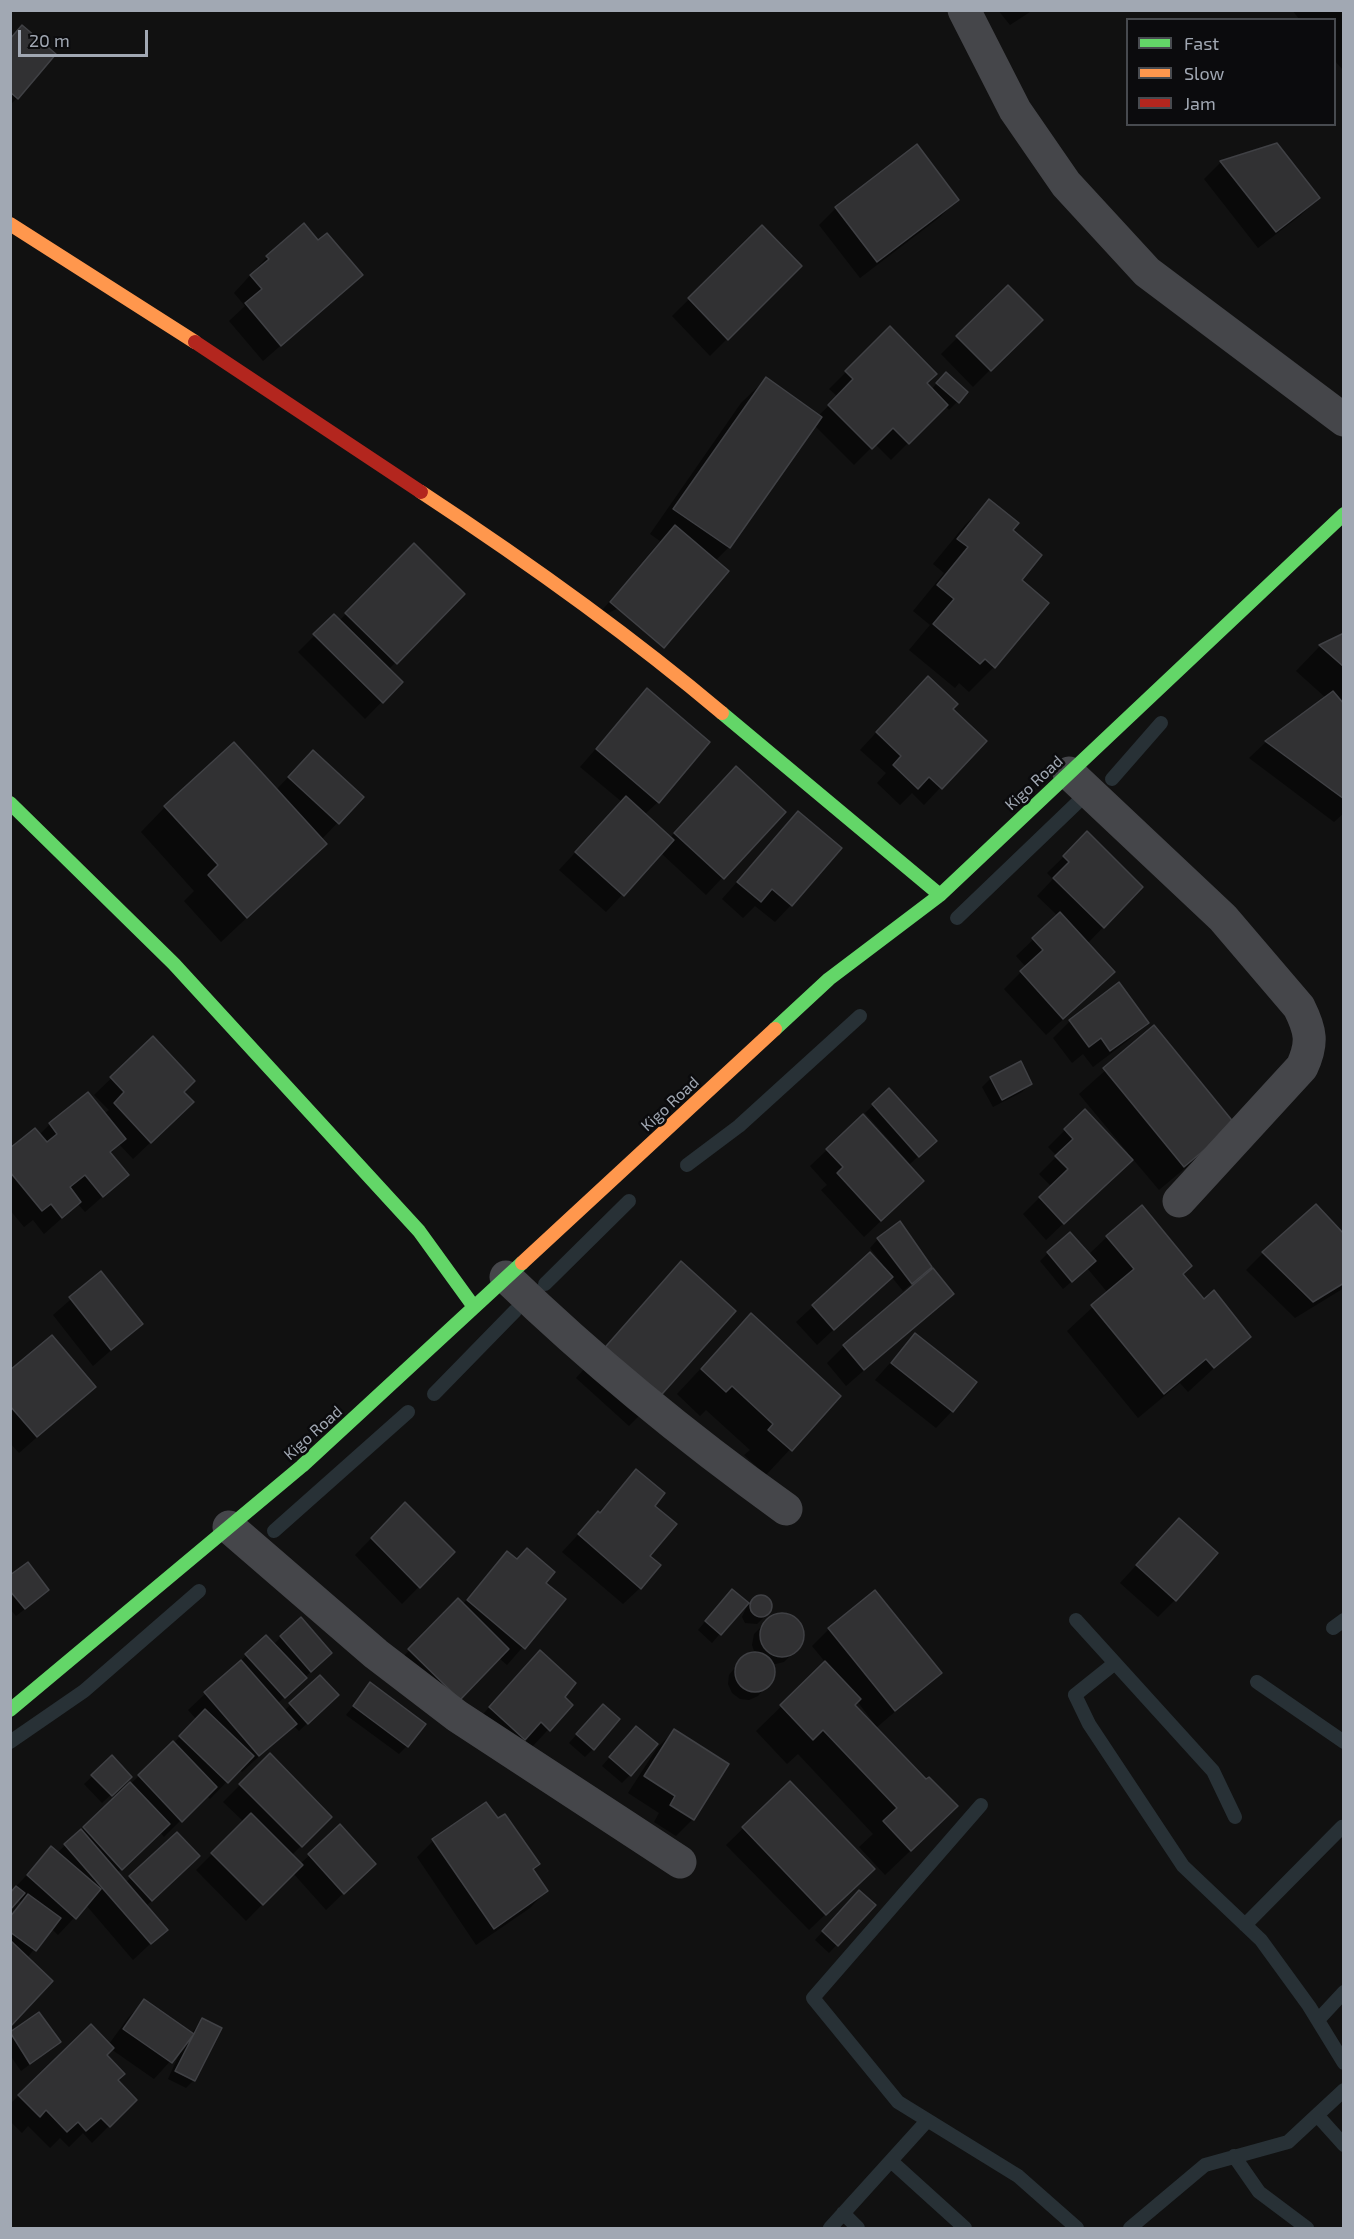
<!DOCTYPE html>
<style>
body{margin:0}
#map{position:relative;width:1354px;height:2239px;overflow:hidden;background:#111;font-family:"Exo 2",sans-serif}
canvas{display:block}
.frame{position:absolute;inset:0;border:12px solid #a1a8b3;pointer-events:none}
.legend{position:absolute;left:1126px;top:18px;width:210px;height:108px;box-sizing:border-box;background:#0b0b0d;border:2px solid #474a4f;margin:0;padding:8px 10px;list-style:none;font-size:18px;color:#a1a8b3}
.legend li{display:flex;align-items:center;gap:12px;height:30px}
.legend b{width:30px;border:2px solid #474a4f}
.scale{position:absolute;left:18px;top:30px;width:130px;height:27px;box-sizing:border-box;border:3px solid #a1a8b3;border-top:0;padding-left:8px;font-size:18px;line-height:21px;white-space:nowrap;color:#a1a8b3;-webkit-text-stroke:4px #0b0b0d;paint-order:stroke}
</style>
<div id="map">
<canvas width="1354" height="2239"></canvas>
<div class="frame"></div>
<ul class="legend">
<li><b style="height:8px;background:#63d668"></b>Fast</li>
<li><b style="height:8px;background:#ff974d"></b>Slow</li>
<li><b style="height:8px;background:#b3261e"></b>Jam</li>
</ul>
<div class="scale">20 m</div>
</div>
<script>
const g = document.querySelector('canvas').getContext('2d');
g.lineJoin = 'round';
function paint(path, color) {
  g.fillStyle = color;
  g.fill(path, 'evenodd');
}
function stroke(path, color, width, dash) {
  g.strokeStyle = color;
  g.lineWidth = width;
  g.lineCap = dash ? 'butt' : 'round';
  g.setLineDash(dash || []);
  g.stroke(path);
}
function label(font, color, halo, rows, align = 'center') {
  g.font = font + ' "Exo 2",sans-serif';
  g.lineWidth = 5;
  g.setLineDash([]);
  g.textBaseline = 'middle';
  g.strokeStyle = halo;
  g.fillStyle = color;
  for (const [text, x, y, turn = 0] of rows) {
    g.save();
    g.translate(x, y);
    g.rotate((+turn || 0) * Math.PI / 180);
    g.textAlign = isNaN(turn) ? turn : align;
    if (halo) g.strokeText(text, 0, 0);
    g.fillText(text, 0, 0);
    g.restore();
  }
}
paint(new Path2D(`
 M998,10H1033L1010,25Z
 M1292,10H1344V71L1334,60V20H1300Z
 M10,39L17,98L10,105Z
 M1276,145L1318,198L1301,215L1258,248L1204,179L1220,163Z
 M957,200L940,217L860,278L819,225L836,208Z
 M762,227L800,266L710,356L672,316Z
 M318,242L361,275L263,361L229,321L245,306L234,293L267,257Z
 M1008,287L1040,320L973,387L941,354Z
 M890,328L931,390L938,382L966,393L949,410L945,406L891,460L875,444L854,465L814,425L729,547L715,561L594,620L660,541L650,534L741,403L766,379L818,416L838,397L829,389Z
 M990,501L1011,531L1019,580L994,667L969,692L959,683L955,688L909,650L930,625L913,611L944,573L933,564L965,525Z
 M414,545L463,594L388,670L401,682L365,719L298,652L334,616L339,621Z
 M1344,635V813L1334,822L1249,758L1266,742L1326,698L1296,671L1320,646Z
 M647,690L658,802L644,815L670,838L720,784L784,812L706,895L661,853L606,912L559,870L622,802L580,767Z
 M911,695L951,709L984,741L924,805L912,793L900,805L877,783L886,773L860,750Z
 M296,769L362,797L321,840L325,844L221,942L184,901L194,891L141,832L165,807L276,790Z
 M798,813L791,905L775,922L755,906L743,918L722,899Z
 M1087,834L1141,888L1087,944L1096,989L1046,1035L1004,989L1026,967L1016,956L1058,916L1037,896L1053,879L1047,873Z
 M1070,1021L1147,1023L1130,1039L1093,1067L1083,1054L1072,1063L1053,1038Z
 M1154,1027L1209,1148L1159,1190L1132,1158L1046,1240L1023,1214L1051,1186L1039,1174L1057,1156L1048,1147L1065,1130L1126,1155L1128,1153L1079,1094Z
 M153,1038L182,1092L175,1119L133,1159L119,1144L110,1154L127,1175L85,1212L78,1204L44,1234L33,1220L24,1227L10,1210V1150L39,1135L50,1124L104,1114L109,1110L94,1095Z
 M1020,1063L1031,1083L1022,1092L993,1107L982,1087L991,1078Z
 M889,1090L926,1149L910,1164L865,1113Z
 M827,1150L905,1198L864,1237L821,1190L827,1185L810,1166Z
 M1107,1237L1203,1301L1249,1336L1188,1392L1180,1383L1138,1418L1067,1331L1108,1293L1087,1268L1063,1289L1040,1261L1048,1253L1088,1255Z
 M1344,1237V1288L1295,1318L1246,1270L1263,1253Z
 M878,1239L922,1275L903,1291L891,1276L817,1345L796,1322L870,1254L881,1266L883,1265L870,1248Z
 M681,1263L654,1401L629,1426L576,1378Z
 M101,1273L141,1324L93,1366L53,1315Z
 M951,1294L846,1386L827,1363L844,1346Z
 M751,1315L839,1397L766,1475L744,1455L750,1450L706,1410L700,1416L677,1394Z
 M915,1335L952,1411L936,1428L875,1380Z
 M10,1372L94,1387L19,1453L10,1443Z
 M637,1471L653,1506L648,1556L640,1588L623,1604L562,1552Z
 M405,1504L453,1552L402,1604L355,1555Z
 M1162,1537L1175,1600L1158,1617L1120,1583Z
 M508,1553L564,1600L507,1665L499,1658L442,1715L393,1667L458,1601L462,1605Z
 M10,1577L39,1598L16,1616L10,1609Z
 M762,1596L767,1598L770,1603L766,1615L757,1624L745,1623L742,1617L748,1604Z
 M724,1599L746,1603L712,1643L698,1630Z
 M782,1613L792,1616L800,1624L803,1634L801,1645L784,1662L772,1665L773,1678L758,1696L749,1700L740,1699L732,1693L728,1684L729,1675L743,1658L755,1654L752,1645L754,1634L771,1617Z
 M829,1629L940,1673L876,1728L931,1831L885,1875L859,1847L873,1834L798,1754L787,1764L756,1731L826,1663L812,1646ZM857,1701L876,1726L875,1727L853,1705Z
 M266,1637L273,1645L281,1637L322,1661L277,1704L284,1711L320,1677L328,1703L299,1731L293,1725L242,1772L239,1769L210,1799L206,1795L164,1837L160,1832L117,1873L125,1883L177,1834L181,1873L145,1907L165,1930L133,1960L86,1905L58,1935L51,1928L27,1958L10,2024V1916L21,1902L10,1893L52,1848L57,1853L173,1744L196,1719L188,1710Z
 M540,1652L563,1697L571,1705L532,1747L524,1739L507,1756L473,1725Z
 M371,1684L407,1746L399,1754L346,1715Z
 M595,1714L593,1749L585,1757L569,1743Z
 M674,1731L693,1819L676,1836L654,1822L659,1813L628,1793L657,1748Z
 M628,1736L630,1775L622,1783L602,1766Z
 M270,1755L330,1817L291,1856L300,1864L340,1827L357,1880L326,1910L293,1873L246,1921L196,1870L244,1822L223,1802Z
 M112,1758L130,1777L102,1803L84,1784Z
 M790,1783L856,1885L809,1930L726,1845Z
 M498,1820L538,1864L532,1870L546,1891L530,1908L476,1945L417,1857L433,1841Z
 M851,1900L874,1905L829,1953L815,1940Z
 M144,2001L191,2034L202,2020L194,2080L186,2088L168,2079L182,2048L154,2079L111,2049L105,2055L116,2081L135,2100L92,2143L83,2133L69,2147L60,2138L50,2148L28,2126L22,2133L10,2121V2104L91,2026L109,2044L128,2018Z
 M39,2014L59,2042L21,2071L10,2055V2034Z`), '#0007');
stroke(new Path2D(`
 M1112,779L1161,723
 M957,918L1079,801
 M687,1165L739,1126L860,1016
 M545,1284L629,1201
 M434,1394L515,1311
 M274,1531L408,1412
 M1076,1620L1115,1663L1075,1695L1089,1724L1183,1866L1261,1940L1309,2006L1344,2063
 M1333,1628L1344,1620
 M1115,1663L1213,1771L1235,1817
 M1257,1682L1344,1742
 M10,1742L84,1691L199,1591
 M981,1805L813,1998L898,2102L1018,2176L1077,2228
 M1245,1925L1342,1827L1344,1828
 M1318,2020L1344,1992
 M1317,2115L1344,2145
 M1234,2156L1259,2192L1307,2228
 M891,2161L965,2228
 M843,2213L858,2228
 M830,2228L926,2122
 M1130,2228L1205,2165L1288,2142L1344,2090`), '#283136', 14);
const building = new Path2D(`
 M22,25L56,54L18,99L10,92V39Z
 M1277,143L1320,198L1276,232L1220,161Z
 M917,144L959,200L877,262L835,207Z
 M304,223L318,240L327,233L363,275L281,346L245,303L262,289L250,275L269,259L266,256Z
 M762,225L802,266L728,340L688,298Z
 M1008,285L1043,320L991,371L956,336Z
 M890,326L937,374L927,383L948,405L909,444L893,428L872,449L828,405L853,379L845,371Z
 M946,372L968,392L959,403L936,383Z
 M766,377L822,417L730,548L673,509Z
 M989,499L1019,523L1013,530L1042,555L1022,580L1049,603L995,668L985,659L980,664L933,624L954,599L937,585L968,547L957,539Z
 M675,525L729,571L664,648L610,602Z
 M414,543L465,594L397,664L345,613Z
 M334,614L403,682L383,703L313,634Z
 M1344,633V667L1319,645Z
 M928,676L958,704L953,709L987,741L942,789L929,777L918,789L893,765L901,756L876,732Z
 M647,688L710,742L659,803L596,749Z
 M1333,691L1344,704V799L1265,741Z
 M234,742L327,844L247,918L208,875L218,865L164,806Z
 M313,750L364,797L339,824L288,777Z
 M736,766L786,812L724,879L674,833Z
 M626,796L674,840L624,896L575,852Z
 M798,811L842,848L792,906L772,889L761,902L737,882Z
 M1087,831L1143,887L1104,928L1053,878L1069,862L1063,856Z
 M1060,912L1115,972L1063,1019L1020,971L1043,950L1032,938Z
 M1119,982L1149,1023L1110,1051L1101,1038L1089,1047L1069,1020Z
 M1154,1025L1235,1124L1184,1167L1103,1068Z
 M153,1036L195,1081L184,1092L194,1102L151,1143L114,1103L124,1092L110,1077Z
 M1021,1061L1032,1084L1002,1100L990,1077Z
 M889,1088L937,1141L919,1157L872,1104Z
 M88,1092L126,1139L110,1152L129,1175L103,1197L85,1175L70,1187L81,1202L62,1218L51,1204L42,1211L10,1172V1148L35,1128L47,1142L57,1134L49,1123Z
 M1085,1109L1133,1160L1064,1224L1039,1197L1068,1169L1055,1156L1073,1139L1064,1129Z
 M863,1114L924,1181L881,1221L837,1173L843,1167L826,1149Z
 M1316,1204L1344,1234V1283L1313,1302L1262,1252Z
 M1142,1205L1192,1266L1183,1274L1204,1299L1214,1290L1251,1337L1214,1368L1206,1359L1164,1394L1091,1305L1134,1269L1106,1236Z
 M900,1221L932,1267L912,1284L877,1238Z
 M1070,1232L1096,1261L1072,1282L1047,1252Z
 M870,1252L893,1277L834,1330L812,1305Z
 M681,1261L736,1311L655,1402L600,1353Z
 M933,1268L954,1294L864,1370L843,1345Z
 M101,1271L143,1324L111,1350L69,1297Z
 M751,1313L841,1396L792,1451L768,1430L773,1424L732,1386L726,1392L701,1369Z
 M915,1333L977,1382L953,1412L891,1363Z
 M52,1335L96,1387L37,1437L10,1406V1370Z
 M636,1469L665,1493L655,1506L677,1524L650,1556L661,1565L641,1589L578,1534L598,1511L600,1513Z
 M405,1502L455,1552L420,1588L371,1538Z
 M1179,1518L1218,1553L1176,1601L1136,1565Z
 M527,1548L555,1572L546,1583L566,1599L525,1649L467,1600L507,1551L517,1559Z
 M28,1562L49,1590L25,1609L10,1591V1575Z
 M732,1589L749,1603L721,1635L705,1621Z
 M875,1590L942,1673L895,1711L828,1628Z
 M750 1606a11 11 0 1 1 22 0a11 11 0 1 1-22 0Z
 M458,1598L509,1649L460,1700L408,1649Z
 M760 1635a22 22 0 1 1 44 0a22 22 0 1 1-44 0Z
 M301,1617L332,1653L311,1672L280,1636Z
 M266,1635L307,1678L285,1698L245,1654Z
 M540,1650L576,1683L565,1697L573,1705L550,1731L541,1722L525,1740L489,1707Z
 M735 1672a20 20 0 1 1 40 0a20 20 0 1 1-40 0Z
 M241,1660L297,1724L259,1756L204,1692Z
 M825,1661L861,1699L855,1705L926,1779L929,1777L958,1806L911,1851L883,1821L897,1808L823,1730L813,1740L780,1705Z
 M320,1675L339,1695L308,1724L289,1703Z
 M370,1682L426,1724L408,1747L353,1706Z
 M603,1704L620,1719L594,1750L576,1734Z
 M205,1709L254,1756L228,1783L179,1736Z
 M636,1726L658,1744L631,1776L609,1757Z
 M674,1729L729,1764L694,1820L670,1805L675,1796L644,1776Z
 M173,1741L217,1787L182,1822L138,1775Z
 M270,1753L332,1817L302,1847L239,1784Z
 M112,1755L132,1777L112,1796L91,1775Z
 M790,1781L875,1869L826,1915L742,1827Z
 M130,1782L170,1824L122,1870L83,1827Z
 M486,1802L498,1818L505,1814L540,1864L533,1869L548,1891L494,1929L432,1839Z
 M251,1813L303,1865L263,1905L211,1853Z
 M340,1824L376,1864L344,1894L308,1854Z
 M81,1829L168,1930L151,1944L64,1844Z
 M177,1832L200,1856L152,1901L129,1876Z
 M51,1846L101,1889L76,1919L27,1875Z
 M16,1886L25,1893L10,1910V1893Z
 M859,1890L876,1905L838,1946L822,1931Z
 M28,1894L61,1918L36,1951L10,1932V1917Z
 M10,1940L53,1981L10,2027Z
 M144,1999L194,2034L172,2063L123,2029Z
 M39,2012L61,2042L30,2064L10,2032Z
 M202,2018L222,2028L195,2081L175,2071Z
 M91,2024L114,2048L107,2055L125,2074L118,2080L137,2100L110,2127L101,2118L86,2131L78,2122L67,2132L46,2110L40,2117L18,2095Z`);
paint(building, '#313133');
stroke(building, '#404145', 1.5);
stroke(new Path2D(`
 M964,10L1015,110L1066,184L1147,272L1344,420
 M1069,773L1223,918L1299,1007C1311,1031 1313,1043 1302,1067L1179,1201
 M506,1277C593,1361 687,1438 786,1509
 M229,1527L376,1654L457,1716L680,1862`), '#45464a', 33);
stroke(new Path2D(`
 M722,713L940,895
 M10,803L174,964L419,1231L474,1307
 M775,1029L829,979L940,895L1344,514
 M10,1710L302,1466L522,1263`), '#63d668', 14);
stroke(new Path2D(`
 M10,224L195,342
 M421,492C526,561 626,632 722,713
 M522,1263L775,1029`), '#ff974d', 14);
stroke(new Path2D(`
 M195,342L421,492`), '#b3261e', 14);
label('16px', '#a1a8b3', '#0b0b0d', [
 ["Kigo Road",1034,783,-43],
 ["Kigo Road",670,1104,-43],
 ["Kigo Road",313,1433,-42]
]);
</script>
